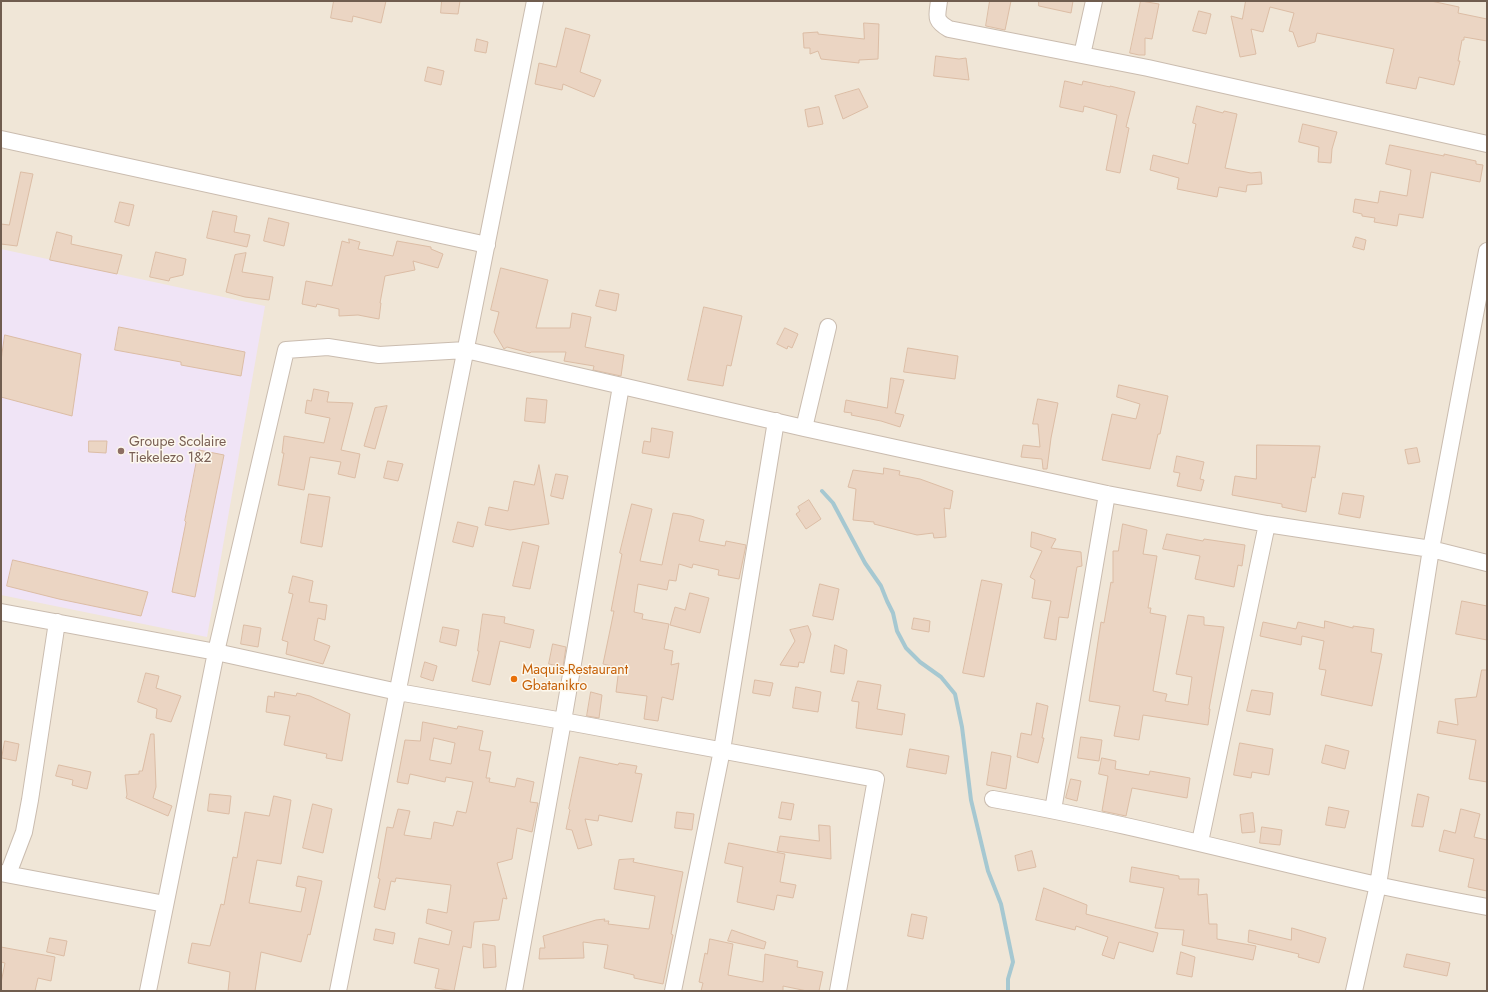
<!DOCTYPE html>
<style>
body{margin:0}
#map{position:relative;width:1488px;height:992px;overflow:hidden;background:#faf4e8;font-family:Jost,sans-serif}
canvas{display:block}
.frame{position:absolute;inset:0;border:2px solid #705d4f;pointer-events:none}
</style>
<div id="map">
<canvas width="1488" height="992"></canvas>
<div class="frame"></div>
</div>
<script>
const g = document.querySelector('canvas').getContext('2d');
g.lineJoin = 'round';
function paint(path, color) {
  g.fillStyle = color;
  g.fill(path, 'evenodd');
}
function stroke(path, color, width, dash) {
  g.strokeStyle = color;
  g.lineWidth = width;
  g.lineCap = dash ? 'butt' : 'round';
  g.setLineDash(dash || []);
  g.stroke(path);
}
function label(font, color, halo, rows, align = 'center') {
  g.font = font + ' Jost,sans-serif';
  g.lineWidth = 3;
  g.setLineDash([]);
  g.textBaseline = 'middle';
  g.strokeStyle = halo;
  g.fillStyle = color;
  for (const [text, x, y, turn = 0] of rows) {
    g.save();
    g.translate(x, y);
    g.rotate((+turn || 0) * Math.PI / 180);
    g.textAlign = isNaN(turn) ? turn : align;
    if (halo) g.strokeText(text, 0, 0);
    g.fillText(text, 0, 0);
    g.restore();
  }
}
paint(new Path2D(`
 M1,1H1487V991H1Z`), '#f0e6d7');
paint(new Path2D(`
 M1,249L265,306L207,637L1,595Z`), '#f0e4f6');
stroke(new Path2D(`
 M822,491L833,503L865,563L881,586L887,601L893,613L897,631L906,648L920,662L941,677L955,694L962,727L971,800L988,871L1001,904L1013,962L1008,979V991`), '#a6c8d1', 4);
const building = new Path2D(`
 M334,1H386L381,23L353,16L352,22L331,18Z
 M442,1H460L458,14L441,13Z
 M990,1H1011L1005,30L986,26Z
 M1039,1H1073L1071,13L1039,6Z
 M1141,1L1159,4L1152,39L1145,38V55H1139L1130,53Z
 M1246,1H1431L1459,7L1458,13L1487,19V41L1464,37V40H1462L1458,61H1460L1454,85L1419,77L1416,89L1386,83L1394,49L1317,33L1315,42L1298,47L1293,32L1289,31L1294,13L1270,7L1263,32L1251,29L1256,54L1240,57L1231,16L1242,19Z
 M1199,11L1211,14L1206,34L1193,31Z
 M864,23L879,24L878,59L859,60V63L821,59L818,51L810,54V48H804L803,33L818,32V34L864,39Z
 M566,28L590,35L580,72L601,80L594,97L563,84L562,90L535,84L539,63L556,67Z
 M477,39L488,42L486,53L475,51Z
 M936,56L959,59L966,58L969,80L934,76Z
 M428,67L444,71L441,85L425,81Z
 M1065,81L1082,85L1083,81L1110,87V86L1135,92L1126,127L1129,128L1120,173L1106,170L1117,115L1084,106L1083,112L1060,107Z
 M859,89L868,107L843,119L835,96Z
 M1197,106L1223,113L1224,111L1237,114L1225,168L1251,173L1261,172L1262,184L1247,185L1246,192L1219,187L1217,197L1177,189L1179,178L1150,170L1153,155L1188,164L1196,124L1193,123Z
 M819,107L823,124L808,127L805,110Z
 M1303,124L1337,132L1332,149L1331,163L1318,162L1319,147L1299,142Z
 M1390,145L1444,156V154L1476,161V164L1483,165L1480,182L1431,172L1423,218L1399,214L1397,226L1374,222L1375,218L1362,216V214L1353,212L1355,199L1378,203L1380,191L1407,196L1411,170L1386,164Z
 M21,172L33,174L17,246L1,244V224L9,225Z
 M120,202L134,205L129,226L115,222Z
 M213,211L237,216L234,232L250,235L247,247L207,238Z
 M269,218L289,223L284,246L264,241Z
 M57,232L72,236L71,244L122,255L117,274L50,260Z
 M1356,237L1366,240L1364,250L1353,247Z
 M349,239L360,242L358,249L393,256L397,241L431,247V249L443,254L438,268L413,261L415,270L385,276L380,303H381L379,319L358,315L339,316V309L317,304L316,307L302,304L306,281L332,286L342,241L349,243Z
 M156,252L186,259L183,275L170,278L169,281L150,277Z
 M246,253L242,272L273,277L269,300L245,297L226,292L235,255Z
 M501,268L548,280L536,328H570L572,313L591,317L585,347L624,355L621,376L593,370L594,366L564,361L566,352H531L530,353L507,347L504,349L494,332L499,312L491,310Z
 M600,290L619,294L616,311L596,306Z
 M704,307L742,316L731,366L727,365L723,386L688,380Z
 M119,327L245,352L241,376L181,365V362L115,350Z
 M785,328L798,334L792,348L788,346L787,349L777,344Z
 M5,335L81,354L72,416L1,397V361Z
 M908,348L958,356L955,379L904,372Z
 M891,378L904,380L895,413L904,415L900,427L881,421L851,415L852,413L844,412L846,400L887,408Z
 M1119,385L1168,396L1160,434H1158L1150,469L1102,460L1112,414L1136,419L1140,404L1117,397Z
 M314,389L329,392L327,402L353,403L341,450L360,454L355,478L338,474L341,462L310,457L304,490L278,485L284,453H282L284,436L324,443L330,418L305,413L307,400L311,401Z
 M527,398L547,400L545,423L525,421Z
 M1038,399L1058,403L1051,438L1047,469H1043L1042,459L1021,457L1023,445L1040,447L1038,424H1033Z
 M387,406L375,449L364,446L375,408Z
 M652,428L673,432L669,458L642,453L644,441L650,442Z
 M89,441H107L106,453L89,452Z
 M1257,445L1320,446L1315,478L1312,477L1306,512L1282,507V504L1232,495L1235,476L1256,479Z
 M1417,448L1420,462L1408,464L1405,450Z
 M199,450L224,455L195,597L172,592L186,522L185,521Z
 M1177,456L1204,462L1200,479L1204,480L1201,491L1177,486L1180,473L1174,472Z
 M388,461L403,464L398,481L384,478Z
 M539,465L549,524L510,530L485,525L489,507L508,511L514,481L534,485Z
 M884,468L900,471L899,475L920,479L953,491L950,509L944,508L946,537L934,538L933,533L917,535L874,524V522L853,520L856,489L848,487L853,470L883,474Z
 M556,474L568,476L563,499L551,496Z
 M1343,493L1364,496L1360,518L1339,514Z
 M309,494L330,497L322,547L301,543Z
 M809,500L821,519L806,529L796,514L800,511L798,507Z
 M632,504L652,509L640,561L662,565L673,513L691,516L704,520L699,541L725,546L726,541L746,545L739,579L718,575L719,570L693,564L692,568L679,564L676,581L669,580L667,590L638,584L634,612L643,614L642,619L669,624L664,649L673,651L671,665L679,663L673,700L662,697L658,721L644,719L647,696L616,692L619,668L603,664L614,611H611L622,554L620,553Z
 M458,522L478,527L473,547L453,542Z
 M1123,524L1147,530L1143,554L1157,556L1148,608H1151L1150,613L1166,616L1153,691L1167,694L1165,701L1188,705L1192,677L1176,674L1188,615L1204,617V625L1224,627L1209,709H1210L1208,725L1143,715L1139,740L1114,736L1120,706L1089,701L1101,622L1104,623L1111,582L1113,583V551H1118Z
 M1032,532L1056,539L1051,548L1081,552L1082,566L1077,567L1068,618L1059,617L1056,640L1044,638L1051,601L1032,598L1035,580L1030,577L1042,551L1031,547Z
 M1167,534L1203,541L1204,539L1245,545L1242,566L1238,565L1234,587L1195,579L1200,556L1163,549Z
 M523,542L539,546L530,589L513,586Z
 M13,560L148,592L141,616L59,599L7,586Z
 M293,576L313,581L309,602L327,605L325,620L318,618L314,640L330,646L323,664L286,654L288,642L282,640L293,594L289,593Z
 M982,580L1002,584L984,677L963,673Z
 M820,584L839,589L833,620L813,616Z
 M690,593L709,598L700,633L670,625L675,607L685,610Z
 M1462,601L1487,606V640L1456,634Z
 M483,614L505,617L504,623L534,630L530,648L500,641L490,685L472,681L479,651H478Z
 M914,618L930,621L929,632L912,629Z
 M1325,621L1353,628V626L1374,629L1371,652L1382,654L1372,706L1321,695L1326,670L1319,669L1324,641L1302,636L1301,645L1260,636L1263,622L1296,629L1298,622L1324,628Z
 M244,625L261,628L258,647L241,644Z
 M808,626L811,634L804,663L799,662L798,667L780,665L795,641L790,630Z
 M443,627L459,630L456,646L440,642Z
 M553,644L566,647L563,667L549,664Z
 M835,645L847,650L844,674L831,672Z
 M425,662L437,666L433,681L421,677Z
 M1482,670H1487V782L1469,779L1476,740L1437,733L1439,721L1458,725L1455,699L1476,697Z
 M146,673L159,676L156,688L181,696L171,722L156,718L157,709L138,702Z
 M755,680L773,683L770,696L753,693Z
 M858,681L881,685L877,709L905,714L902,735L856,728L859,702L852,701Z
 M796,687L821,692L818,712L793,708Z
 M1252,690L1273,693L1270,715L1247,711Z
 M275,692L296,696L297,693L310,696L350,714L342,761L326,758L327,754L284,745L290,716L266,712L268,696L274,697Z
 M591,692L602,695L599,718L587,716Z
 M1037,703L1048,706L1042,738H1044L1038,763L1017,757L1021,733L1031,735Z
 M423,722L457,729L458,726L483,731L479,750L491,752L486,778H490L489,782L515,787L517,778L534,782L530,802L538,803L532,832L517,828L512,859L497,863L507,899L503,898L499,920L474,922L471,948L463,946L454,991L435,988L439,969L414,963L419,938L449,945L452,931L426,923L428,909L447,913L451,885L396,878L395,882L391,881L385,910L374,907L380,879L378,878L387,827L393,828L398,809L410,811L404,835L431,839L434,822L453,826L457,811L466,813L473,782L446,777L445,782L410,774L408,784L397,782L405,740L420,741ZM434,738L455,743L451,764L430,760Z
 M151,734H154L156,787L153,798L172,806L168,816L126,798L127,795L125,775L139,774V771H142Z
 M1081,737L1102,740L1099,761L1078,758Z
 M5,741L19,744L16,761L2,758Z
 M1240,743L1273,749L1269,775L1252,772L1251,778L1234,775Z
 M1326,745L1349,751L1345,769L1322,763Z
 M910,749L949,756L946,774L907,767Z
 M992,752L1011,756L1006,789L987,785Z
 M580,757L618,765L619,763L637,766L635,773L642,774L632,822L599,815L598,821L585,819L592,845L578,849L572,830L566,829L570,810L569,809Z
 M1102,758L1116,761L1115,769L1149,775L1150,771L1190,778L1187,798L1132,788L1126,816L1102,811L1108,776L1099,774Z
 M59,765L91,772L87,789L72,785L73,780L56,776Z
 M1071,779L1081,781L1077,801L1066,798Z
 M210,794L231,796L229,814L208,811Z
 M1418,794L1429,797L1423,827L1412,826Z
 M274,796L291,800L281,864L257,860L249,903L301,912L306,888L296,886L298,876L322,881L320,891L310,935L308,934L301,962L261,952L255,991H228L230,972L188,963L192,943L210,946L221,904L224,905L233,857L237,858L245,812L269,816Z
 M782,802L794,804L791,820L779,818Z
 M313,804L332,809L323,853L303,848Z
 M1329,807L1349,811L1345,828L1326,825Z
 M1461,809L1480,814L1474,837L1487,840V891L1468,887L1474,859L1439,851L1444,830L1455,833Z
 M677,812L694,814L692,830L675,828Z
 M1253,813L1255,832L1242,833L1240,815Z
 M819,825L830,826L831,859L777,851L780,836L819,841Z
 M1262,827L1282,830L1280,845L1260,843Z
 M729,843L785,854L780,882L796,885L793,898L777,895L774,910L737,902L743,867L725,863Z
 M1032,851L1036,867L1018,871L1015,856Z
 M634,859L633,862L683,872L671,934L673,935L663,984L634,978V975L604,968L608,945L583,942L584,958L539,959L540,948H545L543,936L596,920L605,919L604,921H609L608,924L649,929L655,896L614,889L619,860Z
 M1132,867L1179,876V879H1199L1198,895L1207,894L1209,924H1217V939L1256,946L1253,960L1182,945L1184,930L1155,928L1164,888L1130,882Z
 M1044,888L1087,905L1086,914L1158,933L1153,952L1119,942L1114,959L1102,955L1108,937L1076,926L1075,930L1036,920Z
 M912,914L927,917L923,939L908,936Z
 M1292,928L1326,938L1319,963L1298,957L1299,954L1248,942L1249,930L1291,940Z
 M376,929L395,933L393,944L374,940Z
 M732,930L766,942L764,949L728,941Z
 M50,938L67,941L64,956L47,952Z
 M710,939L733,944L728,975L763,982L765,954L798,961L797,967L823,972L819,991H807L783,986V991H701L703,983L699,982L705,953L707,954Z
 M483,944L495,946L496,967L484,968Z
 M1,947L55,957L51,981L38,978L35,991H1V983L5,963L1,962Z
 M1181,952L1195,957L1192,977L1177,974Z
 M1407,954L1450,963L1447,976L1404,967Z`);
paint(building, '#ebd5c3');
stroke(building, '#dcbda5', 1);
const minor = new Path2D(`
 M939,1C937,17 934,20 949,29L1148,68L1487,144
 M1082,55L1094,1
 M1,139L487,245
 M804,428L828,327
 M1,612L216,652L398,692L563,721L876,779L838,991
 M993,799C1122,822 1249,856 1377,885C1414,893 1450,900 1487,907
 M1053,810L1107,494
 M1200,842L1267,524
 M1,873L165,904
 M8,874L24,832L30,800L57,622
 M148,991L216,652L286,350L328,347L379,355L466,350L804,428L1107,494L1267,524L1431,549L1487,563
 M338,991L535,1
 M514,991L563,721L621,386
 M673,991L722,750L776,421
 M1354,991L1378,885L1431,549L1487,251`);
stroke(minor, '#cabcaf', 18);
stroke(minor, '#fff', 16);
for (const [x, y, r, color] of [
 [121,451,4,"#8d6e63"],
 [514,679,4,"#e8710a"]
]) {
  const dot = new Path2D();
  dot.arc(x, y, r, 0, 2 * Math.PI);
  g.fillStyle = color;
  g.fill(dot);
  stroke(dot, '#fdf8ed', 1.5);
}
label('14px', '#785e54', '#fdf8ed', [
 ["Groupe Scolaire",129,443],
 ["Tiekelezo 1&2",129,459]
], 'left');
label('14px', '#c56008', '#fdf8ed', [
 ["Maquis-Restaurant",522,671],
 ["Gbatanikro",522,687]
], 'left');
</script>
